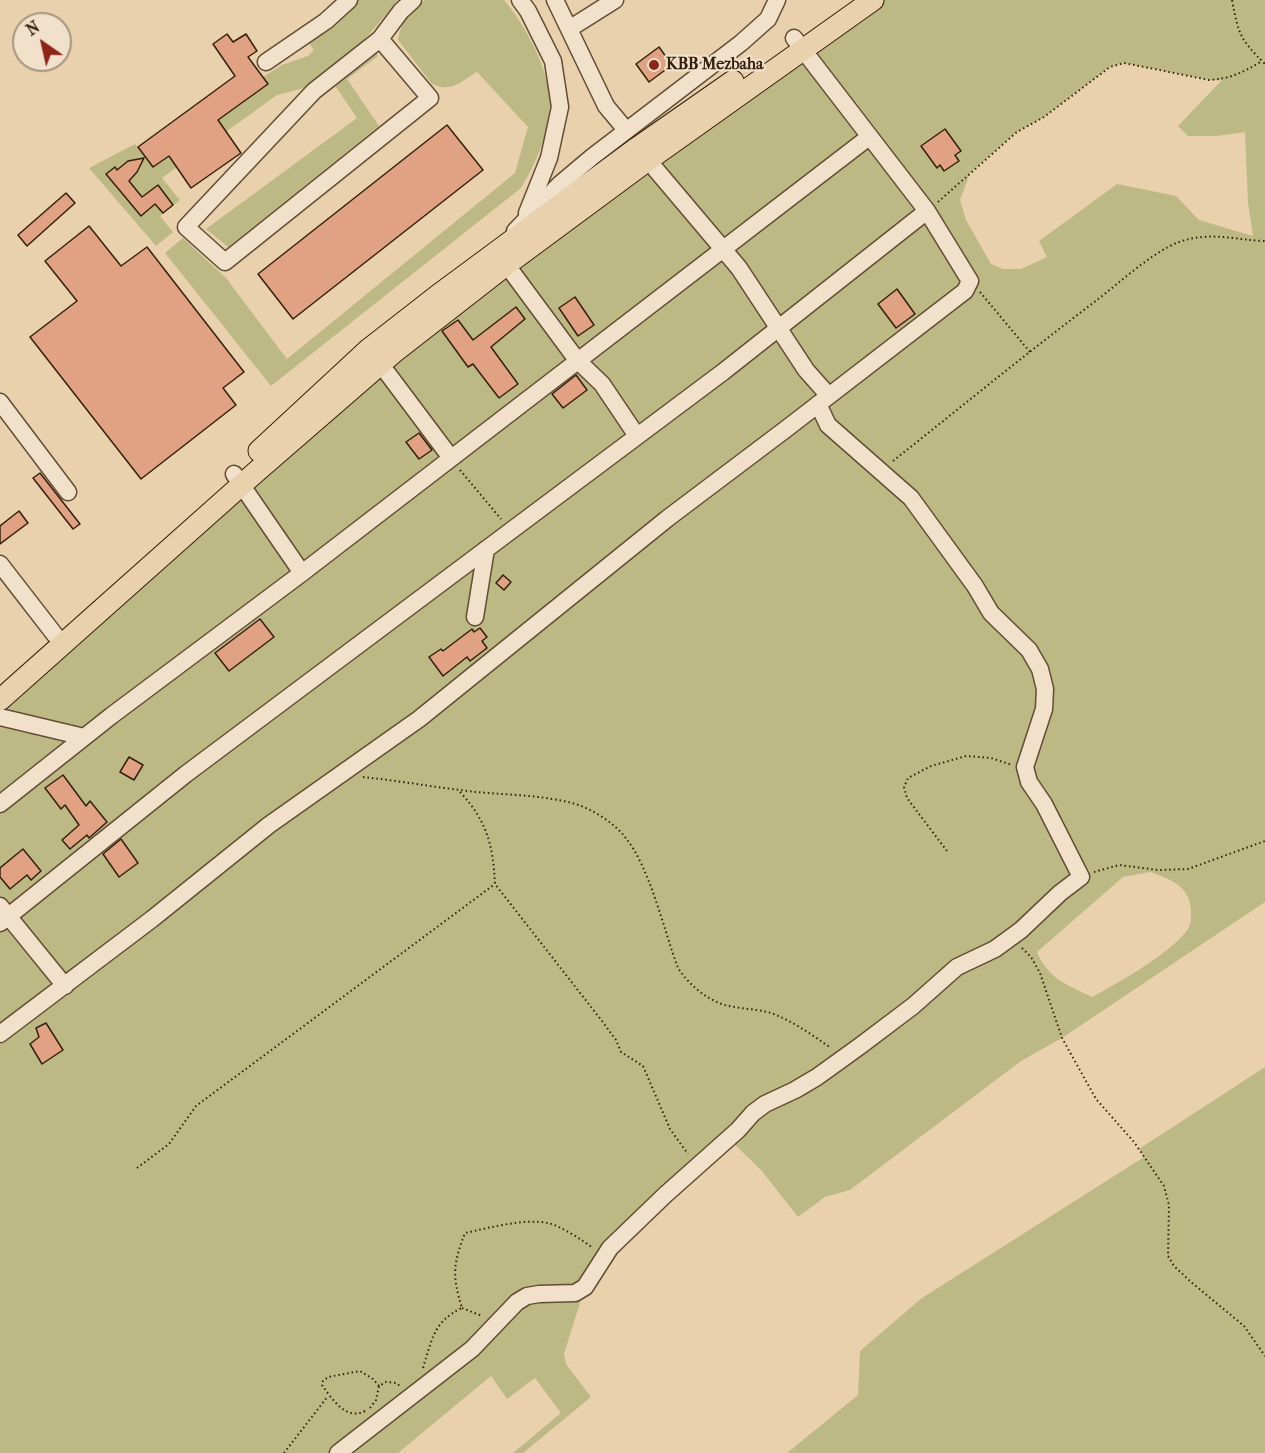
<!DOCTYPE html>
<style>
body{margin:0}
#map{position:relative;width:1265px;height:1453px;overflow:hidden;background:#e9d1ad;font-family:"IM FELL French Canon",serif}
canvas{display:block}
.north{position:absolute;left:12px;top:12px;width:60px;height:60px;box-sizing:border-box;background:#f1e1ca;border:2px solid #a6947e;border-radius:50%;rotate:326deg;font-size:16px;font-weight:700;line-height:24px;text-align:center;color:#35200c}
.north::after{content:'';display:block;margin:auto;width:21px;height:27px;background:#8f2418;clip-path:polygon(50% 0,100% 100%,50% 72%,0 100%)}
</style>
<div id="map">
<canvas width="1265" height="1453"></canvas>
<div class="north">N</div>
</div>
<script>
const g = document.querySelector('canvas').getContext('2d');
g.lineJoin = 'round';
function paint(path, color) {
  g.fillStyle = color;
  g.fill(path, 'evenodd');
}
function stroke(path, color, width, dash) {
  g.strokeStyle = color;
  g.lineWidth = width;
  g.lineCap = dash ? 'butt' : 'round';
  g.setLineDash(dash || []);
  g.stroke(path);
}
function label(font, color, halo, rows, align = 'center') {
  g.font = font + ' "IM FELL French Canon",serif';
  g.lineWidth = 4.5;
  g.setLineDash([]);
  g.textBaseline = 'middle';
  g.strokeStyle = halo;
  g.fillStyle = color;
  for (const [text, x, y, turn = 0] of rows) {
    g.save();
    g.translate(x, y);
    g.rotate((+turn || 0) * Math.PI / 180);
    g.textAlign = isNaN(turn) ? turn : align;
    if (halo) g.strokeText(text, 0, 0);
    g.fillText(text, 0, 0);
    g.restore();
  }
}
paint(new Path2D(`
 M357,0H398L366,38L333,70L308,87L277,95L162,178L180,200L160,216L173,232L156,246L89,168L135,144L153,167L267,84L263,77L282,65L308,56L314,50L309,43L310,37Z
 M425,0H504C525,24 551,73 550,105C549,134 535,165 521,188L271,386L165,253L183,238L226,278L287,359L515,173L528,127L477,72C460,82 451,93 432,84L398,40C402,18 409,14 425,0Z
 M877,0H1265V902L1062,1038L1021,1061L850,1190L825,1197L798,1217L761,1170L729,1139L665,1195L585,1287L564,1354L566,1364L591,1397L523,1453H513L561,1413L535,1378L507,1399L491,1376L398,1453H0V710L436,322ZM1124,63L1209,80H1222L1178,126L1188,136H1216L1245,132L1248,203L1253,236L1199,220L1176,196L1117,184L1039,241L1047,257L1021,269H1003L991,264L966,220L960,200L970,173L1017,132L1044,117L1110,67ZM1150,872C1171,879 1192,887 1191,914C1191,918 1191,924 1189,927C1178,949 1115,985 1092,997C1068,985 1048,979 1037,952L1123,877Z
 M374,51L378,56L347,79L379,126L228,247L206,229L357,118L332,81Z
 M1265,1067V1453H787L858,1395L860,1351L922,1298L1144,1157L1139,1149Z`), '#bdb985');
const building = new Path2D(`
 M227,34L233,42L246,34L257,51L248,57L268,84L218,120L241,153L191,188L169,156L153,167L138,147L235,76L213,44Z
 M659,47L672,65L649,82L636,64Z
 M447,125L483,170L293,319L258,274Z
 M945,129L961,151L955,155L959,161L944,171L940,165L937,168L921,146Z
 M144,158L137,172L129,181L142,197L158,185L173,205L163,213L155,204L141,216L106,174L115,167L117,170L128,161Z
 M66,193L75,203L27,246L18,235Z
 M89,226L121,266L147,247L244,372L223,388L236,405L141,479L30,337L77,301L45,261Z
 M897,289L915,314L896,328L878,304Z
 M575,297L594,325L578,336L559,308Z
 M516,307L525,319L491,347L518,384L499,398L473,364L468,367L442,331L458,320L473,340Z
 M576,375L587,390L563,408L552,394Z
 M419,433L432,450L419,459L406,442Z
 M40,473L80,524L73,529L33,478Z
 M19,511L28,523L0,544V526Z
 M503,575L511,582L504,590L496,583Z
 M260,619L274,637L229,671L215,653Z
 M480,628L487,637L482,641L487,648L470,661L467,657L443,676L429,657L441,649L443,651L472,629L474,632Z
 M129,757L143,765L134,780L120,772Z
 M63,775L86,806L90,801L107,822L89,838L87,835L70,849L62,840L79,825L65,805L61,809L45,788Z
 M121,839L138,863L119,877L103,854Z
 M23,849L41,871L31,880L27,875L10,889L0,877V868Z
 M46,1023L63,1050L42,1064L30,1044L39,1037L36,1028Z`);
paint(building, '#e0a283');
stroke(building, '#35200c', 1.5);
const minor = new Path2D(`
 M520,0L528,11L553,61L560,107L549,158L527,213
 M555,0L606,106L626,130
 M569,29L615,0
 M380,39L314,91L186,227L225,262L430,98L380,39L401,11L413,0
 M266,62L326,21L349,0
 M641,152L739,268L806,370L829,396
 M515,231L560,184L592,157L741,43L768,19L777,0
 M500,256L577,360L602,384L637,436
 M373,354L451,458
 M0,402L68,492
 M234,474L302,573
 M0,564L55,635
 M475,617L486,549
 M0,717L84,737
 M0,804L111,716L302,573L869,137
 M0,906L65,986
 M0,923L186,774L723,372L927,211
 M0,1034L152,919L269,825L419,719L668,518L786,429L965,291L970,281L927,211L794,38
 M338,1453L472,1349L517,1302L527,1296L539,1294L575,1293L585,1287L610,1248L665,1195L738,1130L753,1113L765,1104L795,1090L817,1077L860,1046L913,1006L957,967L995,949L1021,930L1060,893L1081,877L1044,804L1029,782L1025,767L1044,709L1045,689L1040,669L1029,650L991,613L975,586L911,498L828,425L818,404`);
const major = new Path2D(`
 M259,451L369,349L437,296L637,148L733,81
 M0,700L256,472L393,353L506,265L648,160L873,0`);
stroke(minor, '#624c34', 19);
stroke(major, '#35200c', 23);
stroke(new Path2D(`
 M1232,0C1239,35 1239,38 1265,64
 M938,202L1017,132L1044,117L1110,67L1124,63L1209,80C1230,79 1244,72 1262,61
 M980,292L1030,352
 M893,461C961,407 1028,352 1097,300C1119,283 1154,251 1179,242C1211,231 1234,240 1265,241
 M460,470L501,519
 M363,777C401,781 439,788 477,792C508,795 541,795 572,803C591,808 613,822 625,837C650,867 664,931 678,968C689,985 709,1002 729,1006C743,1009 757,1009 771,1013C793,1021 812,1035 831,1048
 M460,792C487,821 493,845 495,884L602,1021L616,1040L621,1052L643,1066L670,1129L688,1154
 M947,851L907,798L904,787L908,778L931,766L966,756L991,758L1012,765
 M1094,872L1119,865L1158,870L1188,869L1265,841
 M1022,948L1031,957L1040,973L1062,1038L1096,1099L1134,1142L1164,1186L1169,1205L1168,1256L1174,1266L1191,1282L1244,1326L1265,1356
 M137,1168L169,1144L196,1106L495,884
 M462,1308L482,1316
 M423,1368C432,1339 434,1321 462,1308C452,1276 453,1264 465,1233C488,1228 525,1218 548,1223C561,1226 582,1240 593,1248
 M370,1408L376,1400L379,1386L386,1382L396,1383L400,1386
 M365,1411C346,1421 332,1399 322,1385L323,1381L328,1377L360,1371L373,1379L379,1386
 M284,1453L328,1396`), '#35200c', 2, [1.5, 3]);
stroke(minor, '#f1e1ca', 16);
stroke(major, '#e9d1ad', 21);
for (const [x, y, r, color] of [
 [654,65,6,"#8f2418"]
]) {
  const dot = new Path2D();
  dot.arc(x, y, r, 0, 2 * Math.PI);
  g.fillStyle = color;
  g.fill(dot);
  stroke(dot, '#f1e1ca', 2);
}
label('bold 16px', '#35200c', '#f1e1ca', [
 ["KBB Mezbaha",666,65]
], 'left');
</script>
